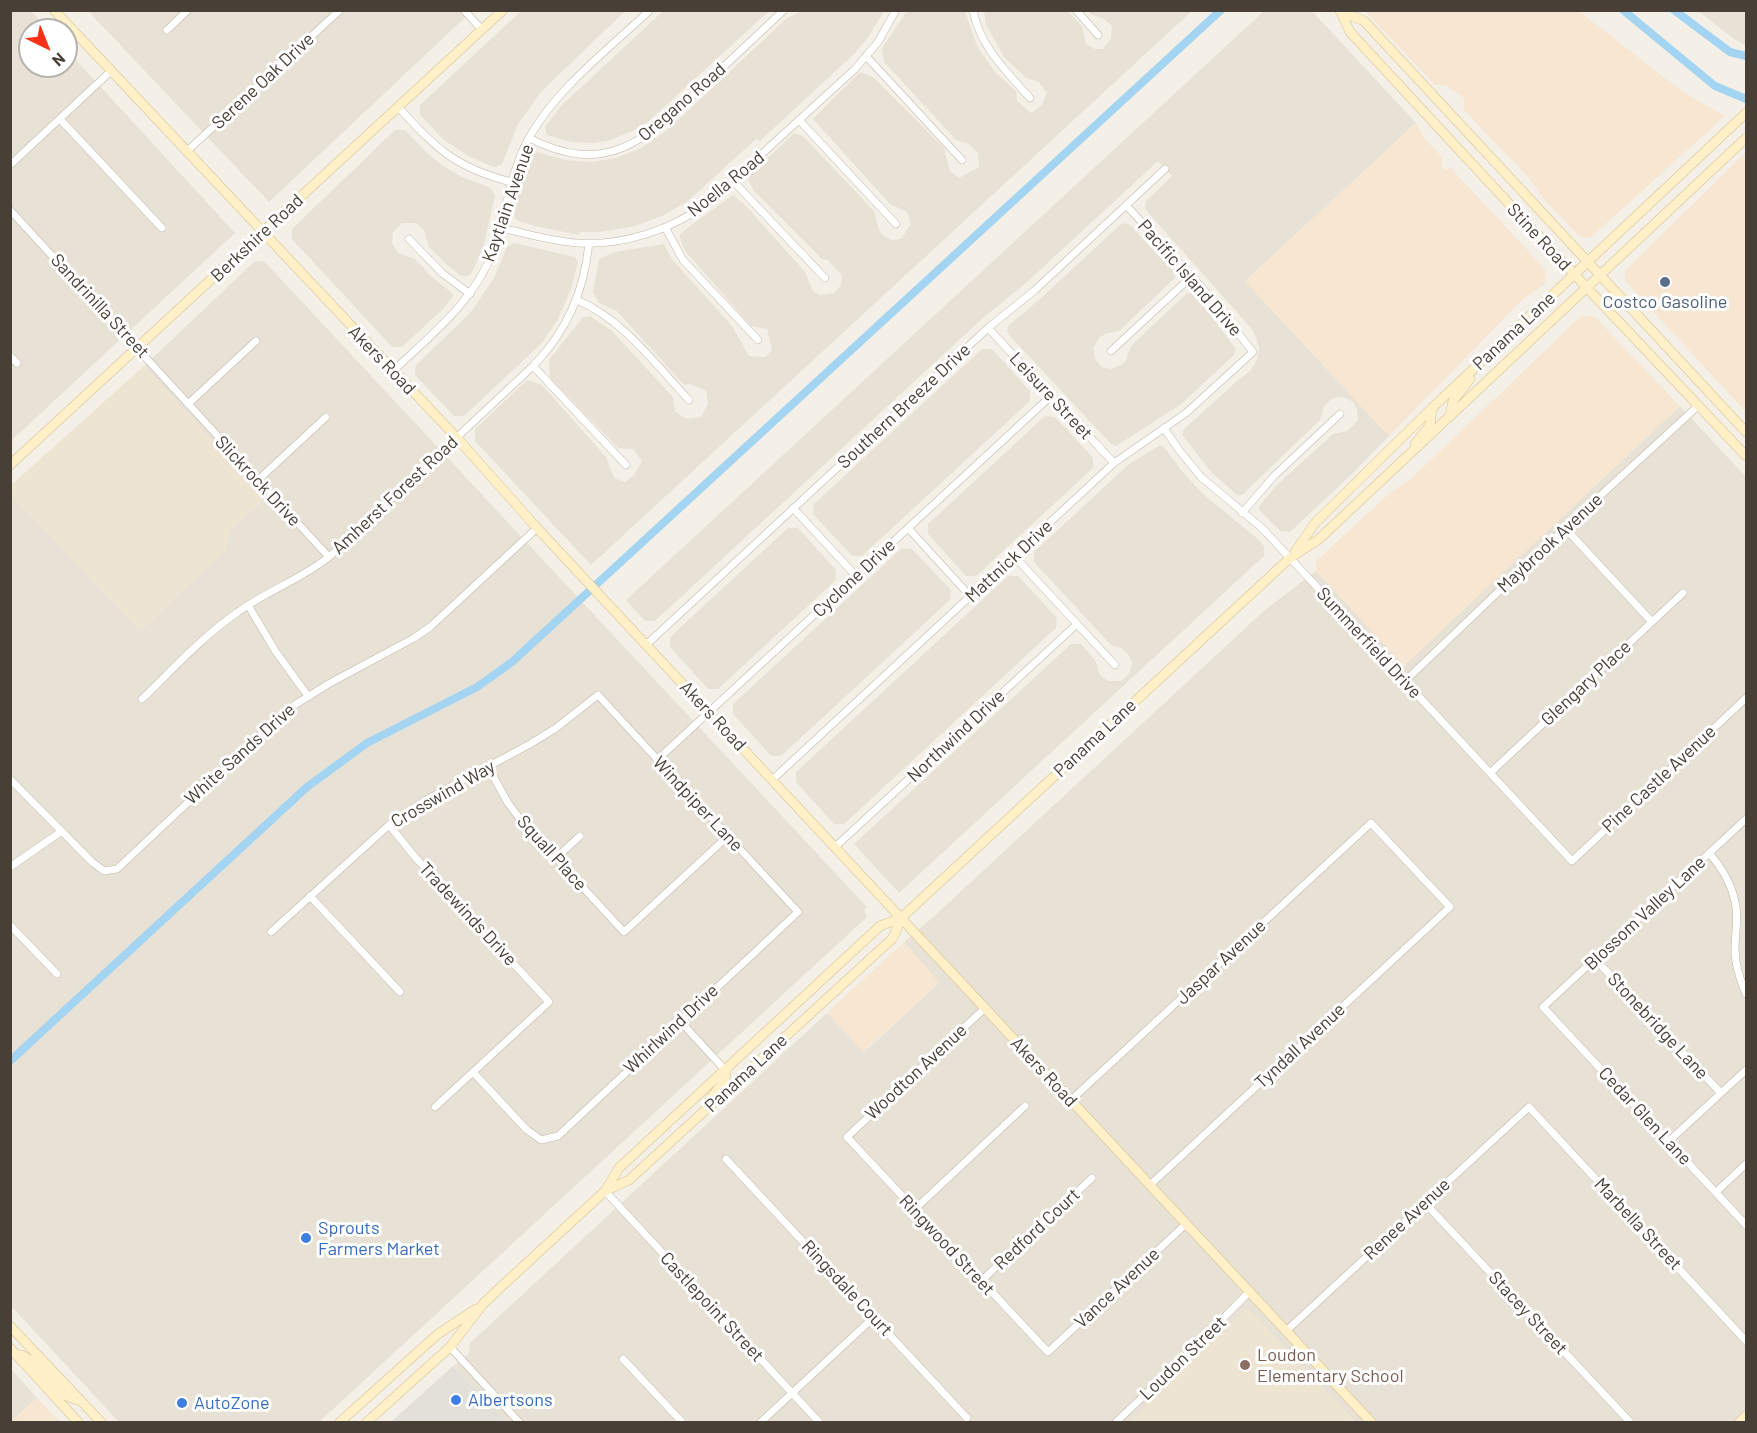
<!DOCTYPE html>
<style>
body{margin:0}
#map{position:relative;width:1757px;height:1433px;overflow:hidden;background:#f4f0e8;font-family:Barlow,sans-serif}
canvas{display:block}
.frame{position:absolute;inset:0;border:12px solid #484036;pointer-events:none}
.north{position:absolute;left:18px;top:18px;width:60px;height:60px;box-sizing:border-box;background:#fff;border:2px solid #b6b3af;border-radius:50%;rotate:137deg;font-size:16px;font-weight:700;line-height:24px;text-align:center;color:#484036}
.north::after{content:'';display:block;margin:auto;width:21px;height:27px;background:#fe3115;clip-path:polygon(50% 0,100% 100%,50% 72%,0 100%)}
</style>
<div id="map">
<canvas width="1757" height="1433"></canvas>
<div class="frame"></div>
<div class="north">N</div>
</div>
<script>
const g = document.querySelector('canvas').getContext('2d');
g.lineJoin = 'round';
function paint(path, color) {
  g.fillStyle = color;
  g.fill(path, 'evenodd');
}
function stroke(path, color, width, dash) {
  g.strokeStyle = color;
  g.lineWidth = width;
  g.lineCap = dash ? 'butt' : 'round';
  g.setLineDash(dash || []);
  g.stroke(path);
}
function label(font, color, halo, rows, align = 'center') {
  g.font = font + ' Barlow,sans-serif';
  g.lineWidth = 6;
  g.setLineDash([]);
  g.textBaseline = 'middle';
  g.strokeStyle = halo;
  g.fillStyle = color;
  for (const [text, x, y, turn = 0] of rows) {
    g.save();
    g.translate(x, y);
    g.rotate((+turn || 0) * Math.PI / 180);
    g.textAlign = isNaN(turn) ? turn : align;
    if (halo) g.strokeText(text, 0, 0);
    g.fillText(text, 0, 0);
    g.restore();
  }
}
paint(new Path2D(`
 M30,10L48,30H30V66H66V49L235,233L11,441L10,11Z
 M88,11H472L269,202Z
 M521,11H625L541,92L518,124L503,162L501,165L494,167L470,157L444,140L420,115V105Z
 M663,11H769L650,120L637,129L608,141L592,143L571,142L547,135L545,127L561,106Z
 M802,11H884L867,39L853,55L760,141L756,139L688,201L662,216L635,226L600,232H580L579,235L535,226L516,220L514,216L523,175L531,153L537,152L565,160L592,162L616,158L641,148L666,131L787,18Z
 M907,11H965L977,46L995,72L1016,91L1017,101L1031,113L1042,105L1047,93L1039,82L1026,78L1004,57L986,25L984,11H1068L1082,26L1086,44L1095,49H1103L1111,38L1112,26L1102,18L1092,15L1088,11H1192L591,565L475,441V429L527,380L542,385L606,457L614,478L625,482L634,475L642,461L633,449L618,448L550,378L549,360L582,318L590,316L612,331L673,397L675,411L681,416L687,419L701,417L708,404L706,391L690,384L684,385L617,311L599,303L593,292L599,259L614,252L664,244L671,258L732,326L749,356L765,357L772,350L767,329L751,326L685,251L680,238V234L690,226L733,195L746,206L805,272L813,291L820,295L834,293L841,285L842,276L828,260L822,259L754,191L748,180L750,175L794,133L803,136L874,211L879,230L884,236L892,240L901,239L911,224L907,212L890,204L813,119L860,72L873,77L944,148L950,171L959,178L979,167L978,153L969,144L956,140L884,62L882,48Z
 M1264,11H1312L1416,123L1245,281L1389,436L1351,475L1290,532L1280,531L1259,510L1260,505L1277,485L1333,434L1347,431L1353,426L1358,419L1357,410L1353,402L1346,398L1338,397L1330,400L1324,407L1320,420L1242,495H1237L1211,472L1183,436V430L1237,381L1250,371L1257,360L1259,347L1256,337L1251,328L1145,209L1146,201L1172,176L1158,161L1027,282L983,318L655,621H645L626,600Z
 M1698,11H1746V46L1734,39Z
 M395,130H405L427,153L443,166L462,177L491,188L495,196L483,248L471,274L467,276H461L446,264L429,247L424,230L416,223H402L393,232L392,243L398,253L415,259L432,277L451,292L453,296L443,309L402,347H392L292,239V229Z
 M1125,223L1130,225L1174,272L1175,278L1119,331L1105,334L1099,338L1093,349L1096,361L1102,367L1111,369L1123,364L1126,360L1131,346L1186,294L1190,293L1196,296L1236,349L1234,355L1180,405L1116,446L1111,444L1008,334L1007,330L1009,325L1040,299L1120,225Z
 M514,243L575,257L578,262L571,289L558,319L542,343L464,416H454L415,375L416,365L471,312L494,278L507,247Z
 M255,261L265,262L867,907L864,910L867,917L319,1422H119L11,1306V494L140,631L226,549L230,530L264,500L144,366Z
 M982,349H992L1030,391V401L862,556H852L813,514L814,504Z
 M1680,406L1746,477V1422H508L453,1366L469,1353L470,1343L827,1013L864,1052L939,983L904,942L932,918L1266,609L1316,571L1404,665Z
 M1045,416L1055,417L1093,458V468L976,576H966L928,534V524Z
 M1160,445L1165,448L1180,469L1203,494L1259,540L1264,546V556L899,893L854,844L1071,644H1081L1095,660L1100,675L1108,681H1121L1129,674L1132,663L1128,654L1121,648L1111,645L1034,562V552L1128,465Z
 M788,528H798L836,570V580L718,689H708L670,647V637Z
 M902,548L912,549L951,590L950,600L781,756H771L733,714V704Z
 M1008,576H1018L1057,618L1056,628L844,824H834L796,782V772Z
 M11,1369L37,1398L11,1422Z`), '#e8e2d6');
paint(new Path2D(`
 M1365,11H1579L1683,92L1725,116L1590,238L1580,237L1543,198L1529,178L1464,110V98L1446,85H1435Z
 M1416,123L1425,139L1442,157V167L1445,171L1450,167L1545,269V284L1522,300L1389,436L1245,281Z
 M1746,152V412L1625,281V271Z
 M1581,316L1595,317L1680,406L1404,666L1316,571V561L1390,493L1413,477Z
 M904,942L939,983L863,1052L827,1013Z
 M37,1398L60,1422H11Z`), '#f6e6d2');
paint(new Path2D(`
 M453,1366L508,1422H391Z`), '#e3dfd9');
paint(new Path2D(`
 M144,366L264,500L230,530L226,549L140,631L11,494L10,486Z
 M1247,1307L1356,1422H1130Z`), '#ede5d1');
stroke(new Path2D(`
 M1623,10L1715,86L1746,99
 M1674,10L1730,52L1746,56
 M10,1061L307,787L367,743L477,687L512,662L1221,10`), '#a3d4f2', 8);
const street = new Path2D(`
 M464,10L482,30
 M973,10C980,47 1006,71 1030,98
 M1076,10L1098,35
 M167,30L188,10
 M866,56L962,160
 M398,107C437,149 454,167 511,182
 M60,119L162,228
 M800,121L896,224
 M529,138C609,179 648,137 704,85C731,60 757,35 784,10
 M186,152L340,10
 M10,165L111,71
 M733,181L825,278
 M10,210L329,557
 M665,227L683,260L758,340
 M500,228C525,233 551,241 577,243C623,246 671,230 708,203L855,69L878,42L896,10
 M409,239L442,273L470,294
 M577,300C624,320 655,364 689,400
 M988,328L1114,463
 M1111,351L1192,276
 M10,356L17,363
 M533,366L626,465
 M393,371C432,334 475,301 494,249C507,211 510,171 530,136C559,86 608,50 650,10
 M188,404L256,341
 M1164,428L1179,450L1201,477L1262,528L1572,861L1746,698
 M258,480L326,417
 M793,508L856,576
 M1242,513L1274,476L1340,414
 M908,528L970,596
 M1565,528L1652,622
 M1014,556L1115,665
 M248,605L276,652L308,696
 M646,645L988,328L1035,290L1165,169
 M1405,681L1565,528L1698,406
 M142,699C172,670 204,635 238,612C267,591 301,579 329,557L533,366C567,331 584,292 589,243
 M657,760L1051,396
 M488,767L508,803L520,819L624,932L728,836
 M1490,773L1683,593
 M10,779L92,862L104,871L117,869L276,720L296,704L330,683L414,638L430,627L537,528
 M772,780L1114,463L1186,413L1253,352L1204,290L1126,205
 M1746,819L1543,1007L1746,1225
 M389,825L415,857L549,1002L435,1107
 M835,847L1077,624
 M1709,853C1723,869 1733,886 1736,907C1738,921 1735,935 1735,949C1735,965 1740,979 1746,994
 M556,858L580,836
 M10,867L62,831
 M310,896L400,992
 M10,925L57,974
 M271,932L389,825L426,800L530,744L556,728L598,695L798,912L558,1136L541,1140L526,1129L473,1072
 M1595,959L1721,1093
 M985,1008L847,1137L1048,1352L1186,1224
 M680,1021L726,1071
 M1071,1100L1371,823L1450,907L1150,1185
 M1669,1141L1746,1070
 M726,1159L967,1418
 M605,1191L819,1422
 M1716,1192L1746,1164
 M1425,1203L1630,1422
 M915,1209L1025,1106
 M981,1281L1092,1178
 M1286,1331L1529,1107L1746,1341
 M450,1347L519,1422
 M623,1359L682,1422
 M761,1422L874,1317
 M1116,1422L1181,1361L1249,1292`);
const secondary = new Path2D(`
 M54,10L457,438L537,528L1371,1422
 M1340,10L1350,32L1587,288L1746,456
 M1340,11L1364,21L1746,432
 M1450,416L1453,401L1470,379
 M1415,444L1430,425L1432,408
 M10,465L503,10
 M1295,552L1315,523L1432,408L1746,113
 M709,1100L725,1081L726,1071
 M605,1191L619,1168L880,926L901,918L1290,558L1319,539L1746,138
 M10,1326L101,1422
 M10,1348L78,1422
 M21,1355L32,1361L62,1394L77,1400
 M340,1422L438,1334L476,1309
 M367,1422L450,1347L483,1304L502,1286L605,1191L629,1180L893,938L901,918
 M1740,1422L1746,1416`);
stroke(street, '#c0b7aa', 8);
stroke(secondary, '#d5c397', 10);
stroke(street, '#fff', 7);
stroke(secondary, '#fff0c7', 9);
for (const [x, y, r, color] of [
 [1665,282,6,"#5c6f8a"],
 [306,1238,6,"#3f7fe0"],
 [1245,1365,6,"#8d6e63"],
 [456,1400,6,"#3f7fe0"],
 [182,1403,6,"#3f7fe0"]
]) {
  const dot = new Path2D();
  dot.arc(x, y, r, 0, 2 * Math.PI);
  g.fillStyle = color;
  g.fill(dot);
  stroke(dot, '#fff', 2);
}
label('18px', '#484036', '#fff', [
 ["Serene Oak Drive",263,81,-43],
 ["Oregano Road",682,102,-41],
 ["Noella Road",726,184,-39],
 ["Kaytlain Avenue",508,203,-71],
 ["Stine Road",1539,237,47],
 ["Berkshire Road",257,238,-43],
 ["Pacific Island Drive",1190,278,49],
 ["Sandrinilla Street",100,306,47],
 ["Panama Lane",1514,331,-43],
 ["Akers Road",382,360,46],
 ["Leisure Street",1051,396,47],
 ["Southern Breeze Drive",904,406,-43],
 ["Slickrock Drive",258,481,47],
 ["Amherst Forest Road",395,495,-43],
 ["Maybrook Avenue",1550,543,-43],
 ["Mattnick Drive",1009,561,-43],
 ["Cyclone Drive",854,578,-43],
 ["Summerfield Drive",1369,643,47],
 ["Glengary Place",1586,683,-43],
 ["Akers Road",713,716,47],
 ["Northwind Drive",956,736,-43],
 ["Panama Lane",1095,738,-43],
 ["White Sands Drive",240,754,-42],
 ["Pine Castle Avenue",1659,779,-43],
 ["Crosswind Way",443,794,-30],
 ["Windpiper Lane",698,804,47],
 ["Squall Place",552,853,48],
 ["Blossom Valley Lane",1645,913,-43],
 ["Tradewinds Drive",468,914,47],
 ["Jaspar Avenue",1221,962,-43],
 ["Stonebridge Lane",1658,1026,47],
 ["Whirlwind Drive",671,1029,-43],
 ["Tyndall Avenue",1300,1046,-43],
 ["Woodton Avenue",916,1072,-43],
 ["Akers Road",1044,1072,47],
 ["Panama Lane",746,1073,-43],
 ["Cedar Glen Lane",1645,1116,47],
 ["Renee Avenue",1407,1219,-43],
 ["Marbella Street",1638,1224,47],
 ["Redford Court",1037,1229,-43],
 ["Ringwood Street",947,1245,47],
 ["Ringsdale Court",847,1288,47],
 ["Vance Avenue",1117,1288,-43],
 ["Castlepoint Street",712,1307,47],
 ["Stacey Street",1528,1313,47],
 ["Loudon Street",1183,1358,-44]
]);
label('18px', '#4e5e75', '#fff', [
 ["Costco Gasoline",1665,302]
]);
label('18px', '#366cbe', '#fff', [
 ["Sprouts",318,1228],
 ["Farmers Market",318,1249],
 ["Albertsons",468,1400],
 ["AutoZone",194,1403]
], 'left');
label('18px', '#785e54', '#fff', [
 ["Loudon",1257,1355],
 ["Elementary School",1257,1376]
], 'left');
</script>
